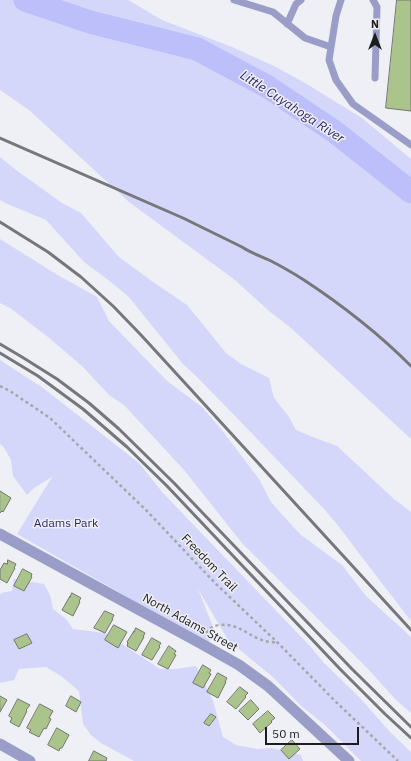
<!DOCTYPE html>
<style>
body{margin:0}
#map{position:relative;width:411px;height:761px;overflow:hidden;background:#efeff6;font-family:"IBM Plex Sans",sans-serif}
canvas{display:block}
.north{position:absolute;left:355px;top:16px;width:40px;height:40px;-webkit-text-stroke:3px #efeff6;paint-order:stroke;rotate:0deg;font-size:11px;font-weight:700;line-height:16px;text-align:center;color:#1d1d1f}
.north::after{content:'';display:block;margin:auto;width:14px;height:18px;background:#1d1d1f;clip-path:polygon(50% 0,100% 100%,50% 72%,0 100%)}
.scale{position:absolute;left:265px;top:727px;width:94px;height:18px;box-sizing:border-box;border:2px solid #1d1d1f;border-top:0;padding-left:5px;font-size:12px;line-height:14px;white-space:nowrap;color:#1d1d1f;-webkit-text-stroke:3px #efeff6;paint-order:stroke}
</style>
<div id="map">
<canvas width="411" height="761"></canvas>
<div class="north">N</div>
<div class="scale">50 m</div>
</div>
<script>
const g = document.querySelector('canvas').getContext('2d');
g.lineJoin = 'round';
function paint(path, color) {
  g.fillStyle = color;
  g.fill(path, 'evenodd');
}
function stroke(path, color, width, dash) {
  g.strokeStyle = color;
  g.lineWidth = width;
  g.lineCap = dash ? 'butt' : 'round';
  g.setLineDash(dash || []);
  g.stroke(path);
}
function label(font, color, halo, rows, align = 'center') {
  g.font = font + ' "IBM Plex Sans",sans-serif';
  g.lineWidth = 3;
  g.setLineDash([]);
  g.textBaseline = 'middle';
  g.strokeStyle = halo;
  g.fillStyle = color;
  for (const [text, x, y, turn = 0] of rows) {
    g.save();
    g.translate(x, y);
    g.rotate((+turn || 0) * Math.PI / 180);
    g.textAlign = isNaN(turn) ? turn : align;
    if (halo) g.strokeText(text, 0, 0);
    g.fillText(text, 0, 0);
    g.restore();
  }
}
paint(new Path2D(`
 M0,0H128L162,20L232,47L276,67L305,83L362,118L411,159V439L291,328L269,311L235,280L129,202L29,110L0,90Z
 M0,157L16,170L62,203L81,213L119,257L153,282L187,305L226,353L241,364L269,378L274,398L289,417L296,430L315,438L337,446L394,499L411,512V621L361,556L340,528L325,510L240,421L197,377L183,364L128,296L107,279L84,262L46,220L5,203L0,200Z
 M0,239L56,274L97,297L109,321L167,381L202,407L221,429L259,479L271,502L287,520L301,535L342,565L366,596L411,637V713L396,700L368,669L242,543L184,470L124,405L109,395L82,366L48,337L10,308L0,303Z
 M0,360L43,388L139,463L163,493L310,646L324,663L360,698L390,732L411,752V761H361L325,725L300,705L274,678L228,640L198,589L215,632L208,643L17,534L52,477L34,488L27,495L13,476L11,460L3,446L0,444Z
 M14,579L44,584L50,595L53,609L66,619L73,629L105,633L160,669H176L196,666L213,701L223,737L236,745L257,749L271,748L301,755L303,761H134L101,743L91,735L83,724L79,691L61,676L46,667L19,669L14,680L0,683V595L1,593L12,591Z`), '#d4d7fa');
stroke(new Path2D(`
 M25,0L90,22L197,49L268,87L335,132L411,192`), '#bcbff9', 23);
const building = new Path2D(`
 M397,0H411V111L386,108Z
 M0,491L11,498L3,512L2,511L0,513Z
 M8,560L16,564L14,568H15L7,583L0,579V570L4,563L7,564Z
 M23,569L32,574L31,577H32L24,591L14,586Z
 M72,593L81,598L79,601L80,602L73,616L62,610L70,596V597Z
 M105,611L114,615L112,619H113L105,633L94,628Z
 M114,625L127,632L118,648L105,640Z
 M136,628L145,633L143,637H144L136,651L127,646L128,643L127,642L134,631V632Z
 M27,634L32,643L19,649L14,640Z
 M152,638L161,643L159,646L160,647L152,660L142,655Z
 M169,646L176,651L174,654L176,655L168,669L158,664Z
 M203,665L211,670L209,673L211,674L203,688L193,683Z
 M218,673L227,678L225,682H226L218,698L207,692Z
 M240,687L248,693L245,696L246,697L236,709L227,702Z
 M0,696L7,700L0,712Z
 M71,696L81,702L76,712L66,706Z
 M18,699L30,705L26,710L27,711L19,727L10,722L12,718L9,716Z
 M251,700L259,709L248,720L239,711Z
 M40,704L53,711L49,718L51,719L46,729L44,728L39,737L29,732L31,730L27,728Z
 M268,711L275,718L271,721L272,722L260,733L253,724Z
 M211,714L216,717L209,726L204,723Z
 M57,728L69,735L62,748H60L59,751L48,745Z
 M292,740L300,749L289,759L281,750Z
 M94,751L107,758L106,761H89Z`);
paint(building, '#abc48c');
stroke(building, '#737670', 1);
stroke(new Path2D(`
 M0,386L10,391L50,418L146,510L215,583L278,643L335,701L398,761
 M206,633C209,629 213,626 219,625C240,623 247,636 265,641C269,642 274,642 278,643`), '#a6a6ab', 2.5, [3, 3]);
stroke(new Path2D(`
 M234,0L273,12L305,38L331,47
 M341,0L336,16L329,60L336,80L353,104L411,145
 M373,0L377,7L375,78
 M287,24L296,4L301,0`), '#9a9dc8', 7);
stroke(new Path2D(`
 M0,534L200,643L239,665L268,686L349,761
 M0,744L30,761`), '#9a9dc8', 11);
stroke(new Path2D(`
 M0,138L183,218L242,247C251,253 260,256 269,260C281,266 293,273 304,280C342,305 379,334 411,366
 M0,222L48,252L81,277L113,306L141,335L411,630
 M0,344L22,357L57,379L89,403L119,429L174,483L352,669L411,727
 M0,353L38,376L83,409L127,447L167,486L340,669L385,714L411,738`), '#77777b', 3);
label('12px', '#2b2667', '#efeff6', [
 ["Adams Park",66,524]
]);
label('12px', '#1d1d1f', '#efeff6', [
 ["Freedom Trail",209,563,46],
 ["North Adams Street",190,623,29]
]);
label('italic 13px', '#2e296a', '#efeff6', [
 ["Little Cuyahoga River",292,107,33]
]);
</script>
